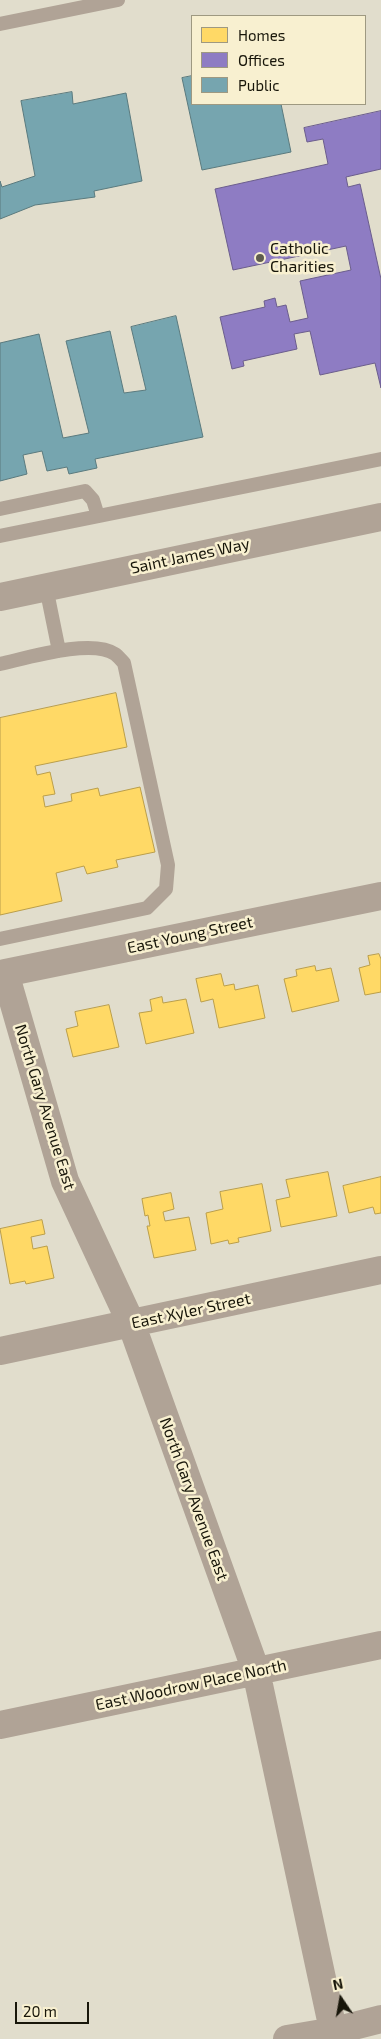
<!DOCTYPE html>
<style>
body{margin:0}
#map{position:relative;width:381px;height:2039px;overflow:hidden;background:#e1ddcc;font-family:"Exo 2",sans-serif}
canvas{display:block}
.legend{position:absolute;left:191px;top:15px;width:175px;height:90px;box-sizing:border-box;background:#f8f0d0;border:1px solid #9e9981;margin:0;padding:6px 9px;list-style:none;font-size:15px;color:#18160a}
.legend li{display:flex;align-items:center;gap:10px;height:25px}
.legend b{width:25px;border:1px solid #9e9981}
.north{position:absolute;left:316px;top:1974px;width:50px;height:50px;-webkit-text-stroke:4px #f8f0d0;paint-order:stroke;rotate:348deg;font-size:14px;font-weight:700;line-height:20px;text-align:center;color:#18160a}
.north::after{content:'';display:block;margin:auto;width:18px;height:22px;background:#18160a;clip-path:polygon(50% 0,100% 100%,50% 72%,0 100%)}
.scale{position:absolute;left:15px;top:2002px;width:74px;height:22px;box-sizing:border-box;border:2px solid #18160a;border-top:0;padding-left:6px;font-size:15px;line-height:18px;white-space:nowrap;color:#18160a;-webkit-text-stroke:4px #f8f0d0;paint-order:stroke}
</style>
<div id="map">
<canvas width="381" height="2039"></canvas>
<ul class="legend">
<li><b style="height:14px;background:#ffd966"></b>Homes</li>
<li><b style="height:14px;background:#8e7cc3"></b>Offices</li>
<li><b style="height:14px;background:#76a5af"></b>Public</li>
</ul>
<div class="north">N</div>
<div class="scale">20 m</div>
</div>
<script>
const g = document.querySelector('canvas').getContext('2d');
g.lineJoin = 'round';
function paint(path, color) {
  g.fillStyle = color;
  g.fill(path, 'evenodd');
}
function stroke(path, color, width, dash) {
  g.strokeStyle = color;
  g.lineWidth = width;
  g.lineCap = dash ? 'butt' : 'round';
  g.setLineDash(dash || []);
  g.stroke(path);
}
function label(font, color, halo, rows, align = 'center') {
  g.font = font + ' "Exo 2",sans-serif';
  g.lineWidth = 5;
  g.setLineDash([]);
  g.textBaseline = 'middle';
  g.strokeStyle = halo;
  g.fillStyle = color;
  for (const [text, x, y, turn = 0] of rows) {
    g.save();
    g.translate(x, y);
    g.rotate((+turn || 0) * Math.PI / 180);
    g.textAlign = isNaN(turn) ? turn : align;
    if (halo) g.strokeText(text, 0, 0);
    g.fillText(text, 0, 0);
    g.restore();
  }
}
const homes = new Path2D(`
 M116,693L127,747L35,766L37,775L50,772L55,794L43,796L45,807L72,801L71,794L98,788L100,796L140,787L155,852L116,860L118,867L87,874L84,866L56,873L62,901L0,915V718Z
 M379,954L381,959V992L365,995L359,968L370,965L368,956Z
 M315,966L316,971L331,968L339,1001L292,1012L284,979L297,976L296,970Z
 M221,974L224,986L234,984L235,990L258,985L265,1018L219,1028L213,999L201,1002L196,979Z
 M162,997L163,1003L186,999L194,1033L146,1044L139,1013L152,1011L150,1000Z
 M109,1005L119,1047L73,1057L66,1029L78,1026L75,1012Z
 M328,1172L337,1216L281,1227L276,1200L290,1197L286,1180Z
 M381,1177V1213L375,1214L373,1207L349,1213L343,1186Z
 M262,1184L271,1231L238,1238L239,1242L229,1244L228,1240L211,1244L206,1213L223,1209L220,1192Z
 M171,1193L174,1209L163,1212L165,1221L189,1217L196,1250L154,1258L147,1226H150L148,1215L145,1216L142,1199Z
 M42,1220L45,1234L31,1237L33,1249L47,1246L54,1278L26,1284L25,1281L10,1284L0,1229Z`);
paint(homes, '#ffd966');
stroke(homes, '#ba9e4a', 1);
const offices = new Path2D(`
 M381,111V169L346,177L348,187L360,184L381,279V388L375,363L320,375L310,331L294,334L297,349L243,361L244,366L232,369L220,317L265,307L264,301L275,298L277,307L286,305L290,322L308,318L300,281L351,270L346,246L233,270L215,189L328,164L323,139L307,142L304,128Z`);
paint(offices, '#8e7cc3');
stroke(offices, '#6b5d8c', 1);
const public = new Path2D(`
 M192,76V104H281L291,152L202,170L182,78Z
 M72,92L73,104L126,93L142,181L94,191L95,197L35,205L0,219V181L2,187L35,176L21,101Z
 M176,316L203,437L95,459L97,468L69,474L67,467L47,471L42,451L23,455L27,474L0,481V343L39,334L63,438L89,433L66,341L110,331L124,393L146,390L131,327Z`);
paint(public, '#76a5af');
stroke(public, '#5a7a7e', 1);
stroke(new Path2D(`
 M0,24L118,0
 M0,509L85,491L93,500L98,516
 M0,536L381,459
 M46,587L59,651
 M0,664C27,658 92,638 115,654C118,656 121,660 124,663L168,865L166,889L147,908L0,939`), '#b0a396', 14);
stroke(new Path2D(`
 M0,597L381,517
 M5,973L65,1181L131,1323L256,1671L335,2039
 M0,974L381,896
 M0,1351L381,1270
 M0,1725L381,1645
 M287,2039L334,2031L381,2019`), '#b0a396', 28);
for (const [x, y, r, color] of [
 [260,258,5,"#5e5c4e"]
]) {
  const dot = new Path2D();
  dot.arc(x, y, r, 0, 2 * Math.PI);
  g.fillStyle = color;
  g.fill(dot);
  stroke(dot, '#f8f0d0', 2);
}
label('16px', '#18160a', '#f8f0d0', [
 ["Catholic",270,249],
 ["Charities",270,267]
], 'left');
label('16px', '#18160a', '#f8f0d0', [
 ["Saint James Way",190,556,-12],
 ["East Young Street",190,935,-12],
 ["North Gary Avenue East",45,1107,73],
 ["East Xyler Street",191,1311,-12],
 ["North Gary Avenue East",194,1499,70],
 ["East Woodrow Place North",191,1685,-12]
]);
</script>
